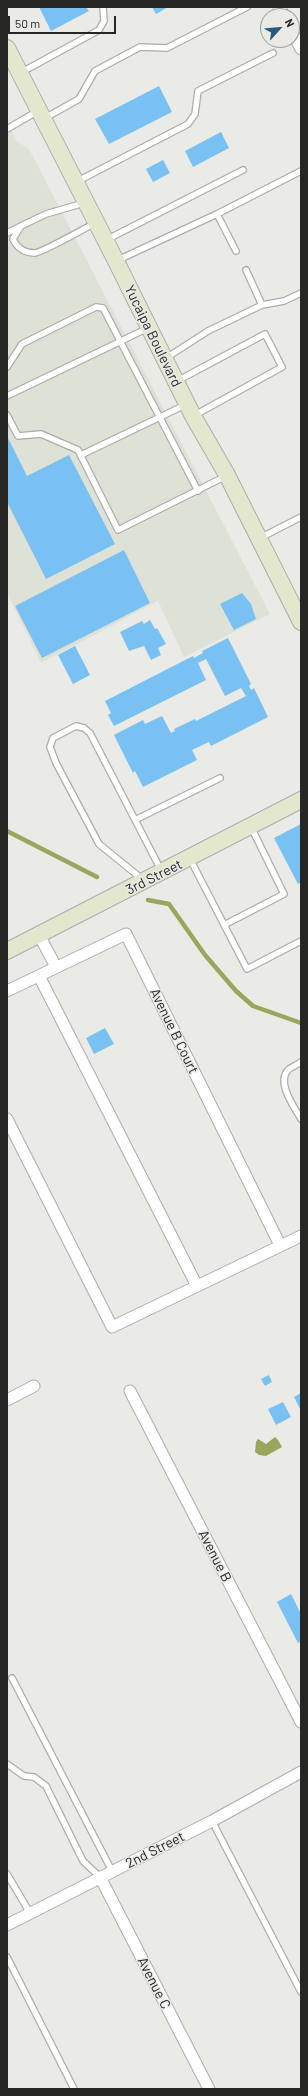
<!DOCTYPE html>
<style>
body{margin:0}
#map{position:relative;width:308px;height:2096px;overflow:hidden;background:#eaebe7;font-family:Barlow,sans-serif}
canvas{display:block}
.frame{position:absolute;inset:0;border:8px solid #262725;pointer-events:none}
.north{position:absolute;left:260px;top:8px;width:40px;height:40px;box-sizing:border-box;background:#eaebe7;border:1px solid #9c9d99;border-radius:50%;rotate:63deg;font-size:11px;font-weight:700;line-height:16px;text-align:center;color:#262725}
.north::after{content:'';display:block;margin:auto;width:14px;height:18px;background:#2c5b7a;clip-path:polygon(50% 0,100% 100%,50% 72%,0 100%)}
.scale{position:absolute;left:8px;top:16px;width:108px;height:18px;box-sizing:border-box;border:2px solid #262725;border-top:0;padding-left:5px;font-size:12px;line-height:14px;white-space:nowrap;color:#262725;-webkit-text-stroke:3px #eaebe7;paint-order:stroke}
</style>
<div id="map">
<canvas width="308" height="2096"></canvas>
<div class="frame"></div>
<div class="north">N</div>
<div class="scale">50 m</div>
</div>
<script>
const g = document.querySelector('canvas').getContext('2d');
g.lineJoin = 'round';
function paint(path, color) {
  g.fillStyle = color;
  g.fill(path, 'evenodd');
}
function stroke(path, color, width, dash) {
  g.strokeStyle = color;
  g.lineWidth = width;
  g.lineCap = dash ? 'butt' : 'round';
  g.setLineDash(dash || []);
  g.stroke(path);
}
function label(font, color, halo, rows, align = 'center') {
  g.font = font + ' Barlow,sans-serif';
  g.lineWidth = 3;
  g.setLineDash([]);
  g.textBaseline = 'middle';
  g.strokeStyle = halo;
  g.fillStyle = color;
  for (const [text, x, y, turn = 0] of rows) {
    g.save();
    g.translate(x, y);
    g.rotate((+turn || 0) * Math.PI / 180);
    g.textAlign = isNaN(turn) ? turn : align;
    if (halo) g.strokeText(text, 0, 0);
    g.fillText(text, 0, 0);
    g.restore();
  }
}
paint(new Path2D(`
 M7,122L17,141L29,149L270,614L184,657L158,601L41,663L7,593Z`), '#dee1d6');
paint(new Path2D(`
 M275,1437L278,1440L282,1447L266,1456L259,1455L255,1452L256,1442L258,1439L266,1444Z`), '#99a65b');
stroke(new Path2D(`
 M7,831L97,877
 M148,900L169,904L205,955L236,991L253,1006L301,1023`), '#99a65b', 4.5);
paint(new Path2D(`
 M39,7H86L89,11L51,31Z
 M152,7H168L156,14Z
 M159,86L172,112L109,144L95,119Z
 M221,132L229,148L193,167L185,151Z
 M163,160L170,173L153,182L146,169Z
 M7,436L27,476L69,455L115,544L46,579L7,502Z
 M124,550L150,603L42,658L15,606Z
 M242,593L251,604L256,619L234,630L220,604Z
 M150,620L155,629L157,628L166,644L158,648L161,655L151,660L144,646L129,651L120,632L142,621L144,624Z
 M228,638L251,684L249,686L251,690L254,688L268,717L211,746L209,742L192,750L197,760L143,787L135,771L133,773L114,735L143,720L145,724L162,716L171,733L175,731L174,729L195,719L196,721L246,696L241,688L225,696L206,659L198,663L206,680L114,726L108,715L111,713L105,701L193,656L194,658L203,653L202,651Z
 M75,646L90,675L73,684L58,655Z
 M301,824V882L298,884L274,838Z
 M105,1028L114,1044L94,1054L86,1038Z
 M269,1375L272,1382L265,1386L261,1379Z
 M301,1393V1411L294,1397Z
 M283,1402L291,1417L276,1425L268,1409Z
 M291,1594L301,1614V1642L298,1643L277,1602Z`), '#79c1f2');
const lane = new Path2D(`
 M22,72L99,30L104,21L103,7
 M45,118L79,99L95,71L140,47L167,48L247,7
 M7,129L38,111
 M76,182L188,124L195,114L198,91L273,53
 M84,203L46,214L21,226L13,239C17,248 24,253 35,253C43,252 84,229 95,223
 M217,214L236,251
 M7,233L21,226
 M106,240L243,170
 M118,260L217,214L301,171
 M246,270L262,305
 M166,358L208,331L262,305L284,301L301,293
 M7,367L22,344L96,307L103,308L198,491
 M177,381L265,334L282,367L195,415
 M7,396L148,328
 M7,415L18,436L41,434L78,450L118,530L226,476
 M81,455L185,405
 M260,538L301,517
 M135,820L220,778
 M190,859L247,969L301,941
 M142,879L99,844L56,763L50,747L53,738L76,726L84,728L90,733L161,870
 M224,925L284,894L251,827
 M301,1062C297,1065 291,1067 288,1070C276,1083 295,1108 301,1119
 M12,1678L112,1871
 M7,1764L24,1776L34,1777L46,1786L83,1861L100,1877
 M212,1821L301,1992
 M7,1874L30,1913
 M7,1957L74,2089`);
const street = new Path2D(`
 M279,7L284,16
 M292,32L301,49
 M39,935L56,967
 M39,976L197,1286
 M7,991L126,934L280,1245
 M7,1119L112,1327L301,1236
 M130,1391L301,1722
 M7,1400L34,1386
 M100,1877L209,2089
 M7,1925L212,1821L301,1772`);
const secondary = new Path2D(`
 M7,48L116,261L193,416L227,475L301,622
 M7,951L301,800`);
stroke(lane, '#acadaa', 8);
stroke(street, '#acadaa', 13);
stroke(secondary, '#acadaa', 18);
stroke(lane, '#fff', 5.5);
stroke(street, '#fff', 11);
stroke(secondary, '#e2e7cd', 16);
label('14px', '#262725', '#eaebe7', [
 ["Yucaipa Boulevard",153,336,64],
 ["3rd Street",154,877,-27],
 ["Avenue B Court",174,1031,64],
 ["Avenue B",215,1556,63],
 ["2nd Street",155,1850,-27],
 ["Avenue C",154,1983,63]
]);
</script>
